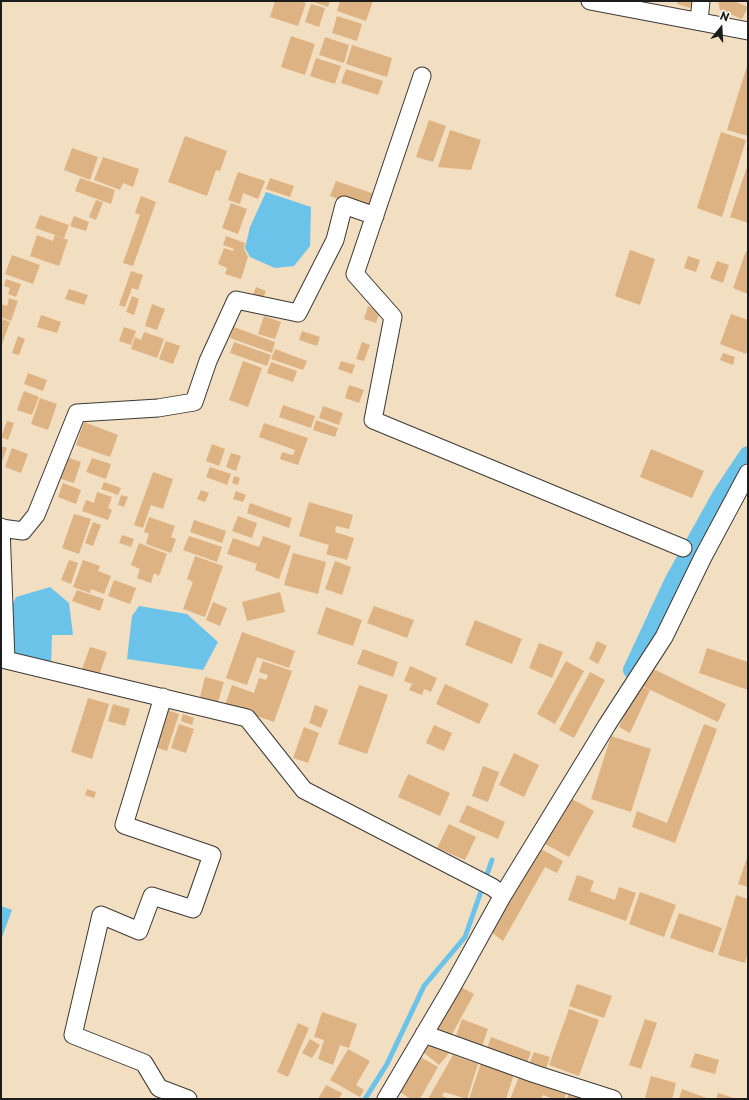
<!DOCTYPE html>
<style>
body{margin:0}
#map{position:relative;width:749px;height:1100px;overflow:hidden;background:#f2dec1;font-family:"Playpen Sans",sans-serif}
canvas{display:block}
.frame{position:absolute;inset:0;border:2px solid #1c1c1c;pointer-events:none}
.north{position:absolute;left:701px;top:8px;width:40px;height:40px;-webkit-text-stroke:3px #fdfcf7;paint-order:stroke;rotate:18deg;font-size:11px;font-weight:700;line-height:16px;text-align:center;color:#1c1c1c}
.north::after{content:'';display:block;margin:auto;width:14px;height:18px;background:#1c1c1c;clip-path:polygon(50% 0,100% 100%,50% 72%,0 100%)}
</style>
<div id="map">
<canvas width="749" height="1100"></canvas>
<div class="frame"></div>
<div class="north">N</div>
</div>
<script>
const g = document.querySelector('canvas').getContext('2d');
g.lineJoin = 'round';
function paint(path, color) {
  g.fillStyle = color;
  g.fill(path, 'evenodd');
}
function stroke(path, color, width, dash) {
  g.strokeStyle = color;
  g.lineWidth = width;
  g.lineCap = dash ? 'butt' : 'round';
  g.setLineDash(dash || []);
  g.stroke(path);
}
paint(new Path2D(`
 M266,192L311,207L310,246L294,266L275,268L250,257L245,248L250,227Z
 M50,587L69,603L73,635H52L51,668L12,653L11,608L16,597Z
 M139,606L187,614L218,642L203,670L127,659L132,616Z
 M1,906L12,910L1,940Z`), '#6cc3e9');
stroke(new Path2D(`
 M365,1099L387,1064L424,986L465,937L492,860`), '#6cc3e9', 5);
stroke(new Path2D(`
 M632,670L673,582L722,494L748,455`), '#6cc3e9', 18);
paint(new Path2D(`
 M275,1H300L306,3L298,26L270,17Z
 M311,1H330L328,7Z
 M340,1H373L366,21L337,11Z
 M678,1H693L690,8L677,4Z
 M718,1H734L748,7L742,19L720,10Z
 M311,4L325,8L319,27L305,22Z
 M337,16L362,24L357,41L332,33Z
 M291,36L315,44L305,75L281,67Z
 M325,37L349,45L344,63L319,55Z
 M352,45L392,58L387,77L346,64Z
 M316,58L341,66L335,84L310,76Z
 M748,63V136L727,130Z
 M346,69L383,81L378,95L341,83Z
 M429,120L446,126L433,162L416,157Z
 M450,130L481,140L471,170L438,167Z
 M721,132L746,140L722,217L697,208Z
 M185,136L227,151L220,171L216,170L207,196L168,182Z
 M72,148L98,157L90,180L64,170Z
 M103,157L139,169L133,187L123,183L120,190L94,180Z
 M748,164V223L730,217Z
 M238,172L265,181L258,199L243,193L240,204L228,200Z
 M80,178L115,190L111,204L75,191Z
 M270,178L294,186L290,197L266,189Z
 M336,181L375,194L369,210L330,196Z
 M141,196L156,202L133,266L123,263L140,215L135,213Z
 M96,200L103,202L96,220L89,217Z
 M231,203L247,209L238,234L222,228Z
 M40,215L69,225L64,238L35,228Z
 M74,216L89,222L86,231L70,226Z
 M37,235L53,241L55,235L68,240L59,266L30,256Z
 M226,236L245,243L244,249L248,257L241,279L225,274L227,268L218,264L224,248L233,251L234,249L223,245Z
 M630,250L655,259L640,305L615,296Z
 M746,251L748,252V294L733,288Z
 M12,255L40,265L33,284L5,274Z
 M688,256L700,260L696,272L684,268Z
 M717,261L729,265L723,283L710,278Z
 M131,271L143,275L138,290L132,288L125,307L119,305Z
 M6,279L21,284L16,297L8,294L10,288L4,286Z
 M256,287L266,291L262,301L252,297Z
 M69,289L88,295L84,305L65,299Z
 M132,296L139,299L134,315L126,312Z
 M9,298L18,301L11,321L1,317V304L7,306Z
 M152,304L165,309L157,330L145,326Z
 M368,306L380,311L376,323L364,319Z
 M731,314L748,320V347L746,354L720,344Z
 M41,315L61,322L57,333L37,327Z
 M264,316L281,322L275,339L258,334Z
 M1,318L10,322L1,347Z
 M124,327L136,331L131,345L119,341Z
 M234,327L275,342L272,353L230,338Z
 M302,331L320,337L317,346L299,340Z
 M144,332L164,339L157,358L131,349L135,337L141,340Z
 M18,336L25,339L19,355L12,353Z
 M166,341L180,346L173,364L159,359Z
 M234,342L271,355L267,366L230,353Z
 M362,342L370,345L364,361L356,359Z
 M275,349L307,361L303,370L271,359Z
 M723,353L735,357L733,365L720,360Z
 M243,361L262,368L248,407L229,400Z
 M341,361L355,365L352,374L338,369Z
 M271,362L297,371L293,382L267,373Z
 M28,373L47,380L43,391L24,384Z
 M349,385L364,390L359,403L345,398Z
 M24,391L39,397L32,415L17,410Z
 M40,398L57,404L48,430L31,424Z
 M283,405L315,416L311,428L279,417Z
 M323,406L343,413L339,425L319,418Z
 M316,420L338,428L335,437L313,430Z
 M7,421L14,423L8,440L1,437Z
 M84,422L118,435L110,457L76,445Z
 M264,423L308,438L298,465L280,459L282,452L293,455L295,450L259,437Z
 M212,444L225,449L219,466L206,461Z
 M1,446L7,448L1,464Z
 M12,448L28,454L21,473L5,467Z
 M651,449L704,471L692,498L640,477Z
 M231,453L241,456L236,471L226,467Z
 M66,457L81,462L74,483L58,478Z
 M92,458L111,464L106,479L86,472Z
 M210,467L231,474L227,485L206,477Z
 M153,472L173,479L163,509L151,505L143,528L134,525Z
 M234,476L240,478L238,485L232,483Z
 M104,482L121,488L118,495L101,489Z
 M63,483L81,490L76,504L58,497Z
 M201,490L209,493L205,502L197,499Z
 M236,491L246,495L243,502L233,499Z
 M97,492L112,497L108,508L112,510L108,520L82,511L86,500L94,503Z
 M121,495L128,497L124,507L118,505Z
 M309,502L353,515L349,529L336,526L335,532L354,538L347,560L326,554L329,545L299,536Z
 M250,503L292,518L289,528L247,513Z
 M74,514L91,519L79,554L62,548Z
 M238,516L257,523L252,538L232,531Z
 M149,517L175,526L171,537L176,539L171,553L146,544L149,534L144,532Z
 M194,520L226,531L222,543L190,532Z
 M93,522L101,525L93,546L85,543Z
 M122,535L134,539L131,547L119,543Z
 M189,536L222,547L217,562L183,550Z
 M263,536L291,546L279,579L255,570L257,564L227,554L233,538L259,547Z
 M139,543L167,554L159,576L154,573L151,583L137,578L140,569L131,565Z
 M293,553L326,562L318,594L284,585Z
 M195,556L223,566L205,617L183,609L193,582L187,579Z
 M69,560L78,563L71,584L61,580Z
 M83,560L100,566L98,571L111,576L104,594L91,589L90,593L73,587Z
 M335,561L351,567L342,595L325,589Z
 M114,580L136,588L130,604L108,596Z
 M77,590L104,599L100,611L72,601Z
 M280,592L285,612L247,621L242,602Z
 M213,602L227,608L220,626L206,620Z
 M374,606L414,620L407,638L367,623Z
 M326,607L362,620L353,646L317,634Z
 M475,620L522,639L512,664L465,645Z
 M242,632L295,651L289,668L257,657L247,685L226,678Z
 M597,641L607,646L598,664L589,659Z
 M539,643L563,652L552,678L529,668Z
 M90,647L107,652L98,678L81,672Z
 M707,648L748,662V690L699,673Z
 M363,649L398,662L393,677L357,664Z
 M263,661L292,671L274,722L225,705L232,685L254,693L259,678L266,680L268,675L259,672Z
 M566,661L584,671L555,724L537,714Z
 M410,666L437,678L431,692L424,689L422,695L409,690L412,684L404,681Z
 M647,666L726,704L718,722L638,684Z
 M590,672L605,680L574,738L559,730Z
 M205,677L224,682L218,702L200,697Z
 M445,684L489,704L479,724L436,704Z
 M359,685L388,695L367,754L338,744Z
 M638,685L650,690L630,733L619,727Z
 M88,698L109,704L92,759L71,752Z
 M113,704L130,709L125,726L108,721Z
 M315,705L328,710L321,728L309,723Z
 M164,709L179,714L167,751L152,746Z
 M183,714L194,718L192,725L181,721Z
 M179,724L194,729L186,753L171,748Z
 M704,724L717,729L675,843L632,827L637,811L667,823Z
 M434,725L452,733L444,751L426,743Z
 M304,727L319,733L308,763L293,758Z
 M611,736L651,749L631,812L591,799Z
 M514,753L539,765L524,797L499,785Z
 M483,766L499,772L488,802L472,796Z
 M408,774L450,793L440,816L398,797Z
 M87,789L96,792L94,798L85,795Z
 M570,798L594,811L569,857L545,844Z
 M467,805L505,822L498,839L459,822Z
 M449,824L476,837L465,860L437,848Z
 M539,848L563,861L557,873L545,867L503,941L491,932Z
 M748,855V887L738,884Z
 M577,875L594,881L590,891L615,900L619,887L636,893L626,921L568,900Z
 M640,892L676,905L664,937L629,924Z
 M736,895L748,899V952L745,963L718,955Z
 M679,913L722,928L713,953L670,938Z
 M577,984L612,996L604,1018L569,1006Z
 M459,986L474,994L451,1036L434,1030Z
 M569,1009L599,1020L579,1076L549,1065Z
 M322,1012L357,1024L349,1048L340,1045L333,1065L318,1059L324,1040L314,1037Z
 M462,1019L488,1029L481,1049L455,1039Z
 M645,1019L657,1023L641,1069L629,1065Z
 M298,1023L309,1028L288,1077L277,1072Z
 M491,1037L531,1052L525,1068L485,1054Z
 M435,1038L451,1051L439,1065L423,1052Z
 M310,1039L320,1045L312,1058L302,1053Z
 M348,1049L370,1061L356,1085L364,1090L360,1097L330,1080Z
 M534,1052L550,1057L544,1075L527,1069Z
 M695,1053L719,1060L715,1074L690,1067Z
 M453,1055L478,1064L467,1099L444,1092L442,1096L449,1099H428Z
 M419,1056L438,1067L420,1099H411L398,1091Z
 M481,1063L514,1074L506,1099H469Z
 M651,1076L676,1083L672,1099L645,1098Z
 M519,1077L566,1094L564,1099H553L543,1095L541,1099H510Z
 M326,1085L342,1093L339,1099H318Z
 M682,1089L709,1099H679Z
 M569,1092L588,1099H567Z
 M718,1093L737,1099H716Z`), '#deb384');
const minor = new Path2D(`
 M590,1L748,31
 M699,21L701,1
 M422,76L355,274L393,317L373,420L683,548
 M1,527L6,660L247,718L304,790L492,887L503,895
 M1,528L23,531L36,515L77,413L158,408L194,402L208,361L236,300L298,313L335,240L344,205L375,216
 M163,697L124,825L212,855L193,909L152,896L139,931L101,915L73,1035L144,1063L159,1088L188,1099
 M424,1034L535,1074L613,1099
 M386,1099L452,987L503,895L607,725L664,637L703,557L748,473`);
stroke(minor, '#3c3935', 19);
stroke(minor, '#fff', 17);
</script>
